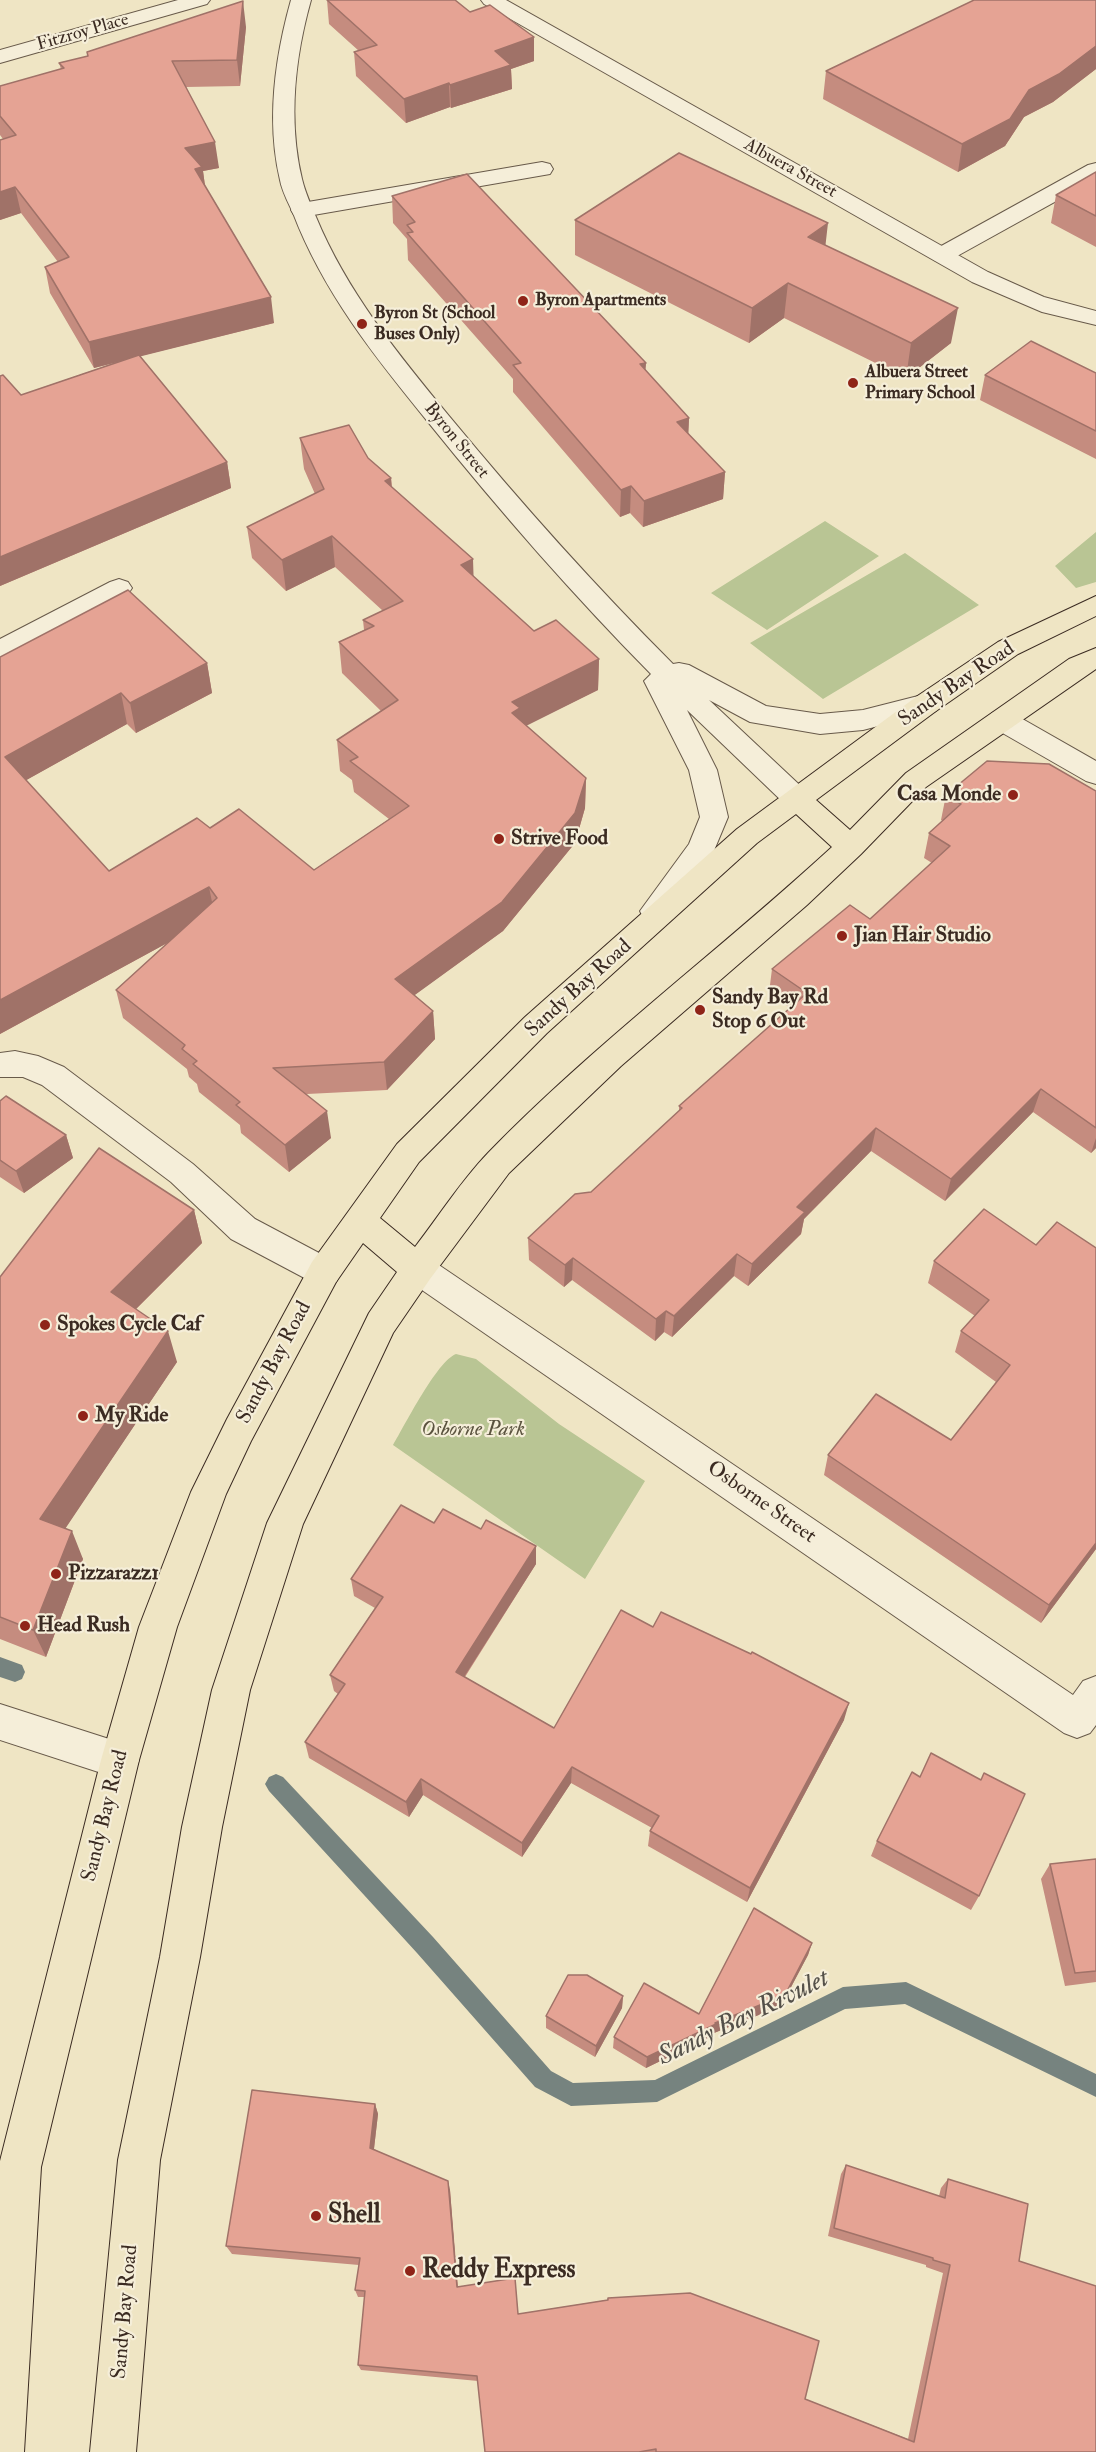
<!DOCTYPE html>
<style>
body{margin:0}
canvas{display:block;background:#efe5c4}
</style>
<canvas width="1096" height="2452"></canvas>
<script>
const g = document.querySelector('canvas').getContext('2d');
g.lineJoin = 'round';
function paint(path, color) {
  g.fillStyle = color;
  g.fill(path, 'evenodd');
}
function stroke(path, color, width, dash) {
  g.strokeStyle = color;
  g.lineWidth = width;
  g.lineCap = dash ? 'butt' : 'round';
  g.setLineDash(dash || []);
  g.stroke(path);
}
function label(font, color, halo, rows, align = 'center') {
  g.font = font + ' "IM FELL Double Pica",serif';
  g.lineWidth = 4.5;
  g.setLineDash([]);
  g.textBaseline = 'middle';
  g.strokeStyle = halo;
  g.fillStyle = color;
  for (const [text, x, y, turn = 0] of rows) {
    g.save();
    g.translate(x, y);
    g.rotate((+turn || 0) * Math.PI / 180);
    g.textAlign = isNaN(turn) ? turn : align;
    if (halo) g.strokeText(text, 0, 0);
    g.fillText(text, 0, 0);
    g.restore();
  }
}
paint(new Path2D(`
 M825,521L879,556L767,630L711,593Z
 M1096,532V582L1076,588L1055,566Z
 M905,553L979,605L823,699L750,643Z
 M456,1354L476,1359L559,1424L645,1481L585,1579L393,1445C405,1425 437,1361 456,1354Z`), '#b9c594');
paint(new Path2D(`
 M0,1657L22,1665L25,1672L22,1679L15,1682L0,1677Z
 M276,1774L283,1777L433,1937L551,2071L573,2083L655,2080L843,1987L906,1982L1096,2074V2097L905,2004L845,2009L657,2102L571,2106L535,2087L417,1953L269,1791L265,1784L269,1777Z`), '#76837f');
const service = new Path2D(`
 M542,162L550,164L553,169L550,174L302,217L294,215L291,210L294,205L302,203Z
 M1096,163V179L950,260L942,262L934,260L931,255L934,250L1088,165Z
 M15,1051L38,1056L64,1067L193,1164L255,1219L336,1262L341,1272L336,1282L324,1286L312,1282L231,1239L171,1182L42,1085L23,1077H0V1053Z
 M0,1704L134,1747L139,1760L134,1773L120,1779L0,1740Z`);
const minor = new Path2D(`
 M178,0H210L207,4L0,63V50Z
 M481,0H506L988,272L1044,297L1096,311V325L1042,312L972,282L484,4Z
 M119,579L128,582L132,588L128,594L10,656L0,659V639L110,582Z
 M1002,710L1012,713L1096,761V784L1086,781L992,727L988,720L992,713Z
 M418,1255L430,1259L1073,1695L1083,1681L1096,1676V1725L1090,1733L1077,1738L1064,1733L406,1279L401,1269L406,1259Z`);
const tertiary = new Path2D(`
 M291,0H311C295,57 288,120 302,179C305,192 311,205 316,217C347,292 398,354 449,416C520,502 594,585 673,664L679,663L689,665L766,706L820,714L863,710L926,694L936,697L940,704L936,711L863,730L820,734L750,722L709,700L806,791L810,798L806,805L796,808L786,805L687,710L717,770L728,817L713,853L696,881L666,919L655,922L644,919L640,911L689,844L700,817L689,770L644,681L651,674C572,594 498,509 428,422C375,357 323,292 293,213C288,202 282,191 280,180C266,121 275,57 291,0Z`);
const primary = new Path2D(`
 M1096,596V616L1018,654L936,711L816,800L850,830L906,773L1069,659L1096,648V669L926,787L861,854L807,905L621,1066L509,1173L430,1279L393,1333L303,1524L250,1690L222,1827L200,1957L160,2160L136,2452H90L118,2160L160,1957L182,1827L212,1690L267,1523L369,1313L397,1272L363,1243L336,1282L251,1441L226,1494L177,1627L139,1760L41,2167L24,2452H0V2161L101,1760L139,1627L191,1492L227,1419L312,1262L397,1144L525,1017L737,829L916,697L998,642ZM796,814L832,847C719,951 595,1043 488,1153C461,1181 439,1216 415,1247L380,1218L419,1162L547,1033L757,843Z`);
stroke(service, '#685a4a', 2);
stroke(minor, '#685a4a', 2);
stroke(tertiary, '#685a4a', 2);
stroke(primary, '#3b2b22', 2);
paint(service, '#f5eed9');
paint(minor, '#f5eed9');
paint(tertiary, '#f5eed9');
paint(primary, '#efe5c4');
paint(new Path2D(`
 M327,0L470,12L534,37V61L511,69L512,89L451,108L450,107L406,123L356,76L354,52L359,51L329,24Z
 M1096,0V69L1053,102L1024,117L1005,146L958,172L823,99L826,71Z
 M246,27L240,86L186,87L219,168L203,171L205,186L274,323L140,356L227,462L231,488L0,586V376L21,395L117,362L94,368L50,293L45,267L58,262L21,213L0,220V140L3,139L0,135V86L61,69L59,63Z
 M1096,172V247L1051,223L1056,195Z
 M392,196L646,363L645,370L689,418L688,433L725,472L723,499L643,527L630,513L620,517L513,392V379L408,260L407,239L393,223Z
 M575,220L826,245L951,343L906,378L784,318L749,343L575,255Z
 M1096,373V459L980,400L985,375Z
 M300,438L368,458L391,478L392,487L473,559V576L534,631L599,659L598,690L526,725L586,778L585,808L575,843L503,931L414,995L433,1011L435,1039L387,1090L307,1094L331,1138L289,1172L241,1133L240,1125L199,1092L197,1084L189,1077L187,1069L123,1018L116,990L169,942L0,1034V657L207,663L212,693L136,733L127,724L26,780L109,871L210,828L314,870L389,819L354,792L352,780L340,771L337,740L381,711L342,673L339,642L364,630L363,620L383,611L335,567L286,591L252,558L247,527L315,494L304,469Z
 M1096,791V1148L1091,1153L1033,1112L945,1201L871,1151L804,1219L801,1234L748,1286L734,1276L672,1337L664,1332L655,1341L572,1280L564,1287L529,1260L528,1238L591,1192L679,1111V1106L790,1008L769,993L772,969L870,919L932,863L924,858L929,833L943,821L941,820L946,795Z
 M0,1101L66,1135L73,1158L24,1193L0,1177Z
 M194,1210L202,1243L136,1309L177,1362L65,1528L83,1559L46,1657L0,1639V1277Z
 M1036,1245L1096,1248V1549L1041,1623L824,1475L828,1455L951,1440L996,1382L955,1352L961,1331L975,1316L928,1283L934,1261Z
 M434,1523L481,1529L536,1546V1564L465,1677L554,1728L653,1627L844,1720L747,1902L648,1846L650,1831L652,1828L571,1783L522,1857L423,1795L409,1817L309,1758L305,1742L338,1694L334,1691L330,1675L375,1608L354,1596L351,1579Z
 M877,1841L979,1896L971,1910L871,1856Z
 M1096,1859V1982L1065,1986L1041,1879L1050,1864Z
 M812,1943L808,1955L781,2006L714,2033V2035L646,2068L613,2048L614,2037L699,2014Z
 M623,1996L622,2008L595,2057L546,2028V2016Z
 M375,2104L378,2114L374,2149L450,2190L458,2287L518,2314L607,2300L608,2298L805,2399L908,2439L943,2273L926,2267V2265L828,2236L841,2174L846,2165L939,2196L941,2188L948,2179L1019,2261L1096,2452H485L478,2381L361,2370L358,2365L365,2297H358L355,2290L359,2265L232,2254L226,2246Z`), '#c58c7f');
paint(new Path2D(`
 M243,1L246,27L240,86L237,60Z
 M534,37V61L511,69L512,89L451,108L450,85L495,51Z
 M1096,46V69L1053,102L1024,117L1005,146L958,172L962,144L1029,90Z
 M449,83L450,107L406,123L404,99Z
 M215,142L219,168L203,171L206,193L185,148Z
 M15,187L21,213L0,220V192Z
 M828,223L824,258L808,237Z
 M788,283L784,318L749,343L752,308Z
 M271,297L274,323L94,368L89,342Z
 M958,308L951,343L906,378L911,343Z
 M646,363L644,389L640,364Z
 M689,418L688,444L677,422Z
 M227,462L231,488L0,586V557Z
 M725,472L723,499L643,527L644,501Z
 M391,478L393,509L385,481Z
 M631,486L630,513L620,517L621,490Z
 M332,536L335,567L286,591L282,560Z
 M473,559L474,590L461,565Z
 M599,659L598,690L520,729L513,743L512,702Z
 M207,663L212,693L136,733L130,703Z
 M121,693L127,724L14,787L5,757Z
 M586,778L585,808L575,843L503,931L397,1008L395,979Z
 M209,887L215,917L0,1034V1000Z
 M433,1011L435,1039L387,1090L384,1062Z
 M1041,1089L1033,1112L945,1201L951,1179Z
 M327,1111L331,1138L289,1172L285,1145Z
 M876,1128L871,1151L804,1219L801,1234L748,1286L752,1264L797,1207Z
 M66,1135L73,1158L24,1193L16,1171Z
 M1096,1138V1148L1091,1153Z
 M194,1210L202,1243L121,1324L111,1292Z
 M737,1254L734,1276L672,1337L674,1316Z
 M573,1258L572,1280L564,1287L565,1265Z
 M666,1311L664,1332L655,1341L656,1319Z
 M168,1331L177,1362L53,1547L40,1519Z
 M72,1531L83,1559L46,1657L33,1630Z
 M1096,1543V1549L1041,1623L1049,1605Z
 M536,1546V1564L457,1688L456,1672Z
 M849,1703L844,1720L747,1902L750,1888Z
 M572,1767L571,1783L522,1857V1843Z
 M421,1779L423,1795L409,1817L406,1802Z
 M812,1943L808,1955L781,2006L714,2033V2035L646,2068L647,2057L715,2023Z
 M623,1996L622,2008L595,2057L596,2046Z
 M375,2104L378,2114L373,2157L370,2148Z
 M448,2181L450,2190L458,2294L457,2287Z`), '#a07268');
const building = new Path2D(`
 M327,0H455L470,12L490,5L534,37L495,51L511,65L450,85L449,83L404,99L354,52L377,45Z
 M974,0H1096V46L1059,74L1029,90L1010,119L962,144L826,71Z
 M243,1L237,60L172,61L215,142L185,148L202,167L195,169L271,297L89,342L45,267L69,257L15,187L0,192V140L16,135L0,116V86L64,68L59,63L88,56L87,52Z
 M679,153L828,223L808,237L958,308L911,343L788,283L752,308L575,220Z
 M1096,172V216L1056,195Z
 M467,174L646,363L640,364L689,418L677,422L725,472L644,501L631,486L621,490L513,365L521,363L407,233L413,232L407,225L415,222L392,196Z
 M1031,341L1096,373V431L985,375Z
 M139,355L227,462L0,557V376L3,375L21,395Z
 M349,425L368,458L391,478L385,481L473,559L461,565L534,631L556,620L599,659L512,702L520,708L512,713L586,778L575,813L502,902L395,979L433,1011L384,1062L273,1068L327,1111L285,1145L236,1105L240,1102L193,1064L197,1061L182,1049L185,1045L116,990L217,898L209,887L0,1000V657L128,590L207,663L130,703L121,693L5,757L109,871L197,818L210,828L239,809L314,870L409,806L350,761L358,757L337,740L398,700L339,642L374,626L363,620L403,601L332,536L282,560L247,527L324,489L300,438Z
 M987,761L1049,764L1096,791V1128L1041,1089L951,1179L876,1128L797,1207L805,1212L752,1264L737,1254L674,1316L666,1311L656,1319L573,1258L565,1265L528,1238L575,1194L591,1192L682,1108L679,1106L807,993L772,969L850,905L870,919L950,846L929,833L961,804L946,795Z
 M6,1096L66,1135L16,1171L0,1160V1101Z
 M99,1148L194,1210L111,1292L168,1331L40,1519L72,1531L33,1630L0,1617V1277Z
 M984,1209L1036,1245L1057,1222L1096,1248V1543L1049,1605L828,1455L876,1394L951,1440L1010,1365L961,1331L989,1300L934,1261Z
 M401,1505L434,1523L443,1509L481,1529L486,1520L536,1546L456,1672L554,1728L621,1610L653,1627L661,1612L751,1654L752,1652L849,1703L750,1888L650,1831L659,1816L572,1767L522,1843L421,1779L406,1802L305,1742L345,1684L330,1675L383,1597L351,1579Z
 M931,1753L981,1780L984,1773L1025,1794L979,1896L877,1841L912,1772L920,1777Z
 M1096,1859V1971L1075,1973L1050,1864Z
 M754,1908L812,1943L785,1995L715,2023L716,2024L647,2057L614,2037L644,1983L699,2014Z
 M568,1975H587L623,1996L596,2046L546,2016Z
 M252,2090L375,2104L370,2148L448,2181L457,2287L515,2278L518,2314L608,2300V2298L690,2293L819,2341L805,2399L914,2442L950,2265L933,2260V2258L834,2228L846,2165L945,2198L948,2179L1028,2204L1019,2261L1096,2286V2452H656V2449L639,2452H485L477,2376L358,2365L365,2291L355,2290L360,2258L226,2246Z`);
paint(building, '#e5a394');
stroke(building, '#a07268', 1.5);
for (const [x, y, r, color] of [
 [523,301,6,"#8f2418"],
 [362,324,6,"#8f2418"],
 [853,383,6,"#8f2418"],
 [1013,795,6,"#8f2418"],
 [499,839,6,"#8f2418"],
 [842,936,6,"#8f2418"],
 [700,1010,6,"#8f2418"],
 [45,1325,6,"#8f2418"],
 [83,1416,6,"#8f2418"],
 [56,1574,6,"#8f2418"],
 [25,1626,6,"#8f2418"],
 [316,2216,6,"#8f2418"],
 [410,2271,6,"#8f2418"]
]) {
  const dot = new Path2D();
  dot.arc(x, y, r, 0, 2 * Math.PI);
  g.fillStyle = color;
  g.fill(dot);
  stroke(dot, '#f5eed9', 2);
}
label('18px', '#3b2b22', '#f5eed9', [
 ["Fitzroy Place",83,33,-16],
 ["Albuera Street",790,169,29],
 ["Byron Street",456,441,51]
]);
label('bold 18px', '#3b2b22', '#f5eed9', [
 ["Byron Apartments",535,301],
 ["Byron St (School",374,314],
 ["Buses Only)",374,335],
 ["Albuera Street",865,373],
 ["Primary School",865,394]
], 'left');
label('21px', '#3b2b22', '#f5eed9', [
 ["Sandy Bay Road",957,685,-34],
 ["Sandy Bay Road",579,989,-42],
 ["Sandy Bay Road",275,1363,-62],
 ["Osborne Street",761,1503,35],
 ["Sandy Bay Road",106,1816,-76],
 ["Sandy Bay Road",126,2312,-85]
]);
label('bold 21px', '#3b2b22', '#f5eed9', [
 ["Casa Monde",1001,795,"right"],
 ["Strive Food",511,839],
 ["Jian Hair Studio",854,936],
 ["Sandy Bay Rd",712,998],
 ["Stop 6 Out",712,1022],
 ["Spokes Cycle Caf",57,1325],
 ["My Ride",95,1416],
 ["Pizzarazz1",68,1574],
 ["Head Rush",37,1626]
], 'left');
label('italic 21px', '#5a523e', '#f5eed9', [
 ["Osborne Park",473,1430]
]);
label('bold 26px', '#3b2b22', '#f5eed9', [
 ["Shell",328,2216],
 ["Reddy Express",422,2271]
], 'left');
label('italic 27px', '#545049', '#f5eed9', [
 ["Sandy Bay Rivulet",744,2019,-26]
]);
</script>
